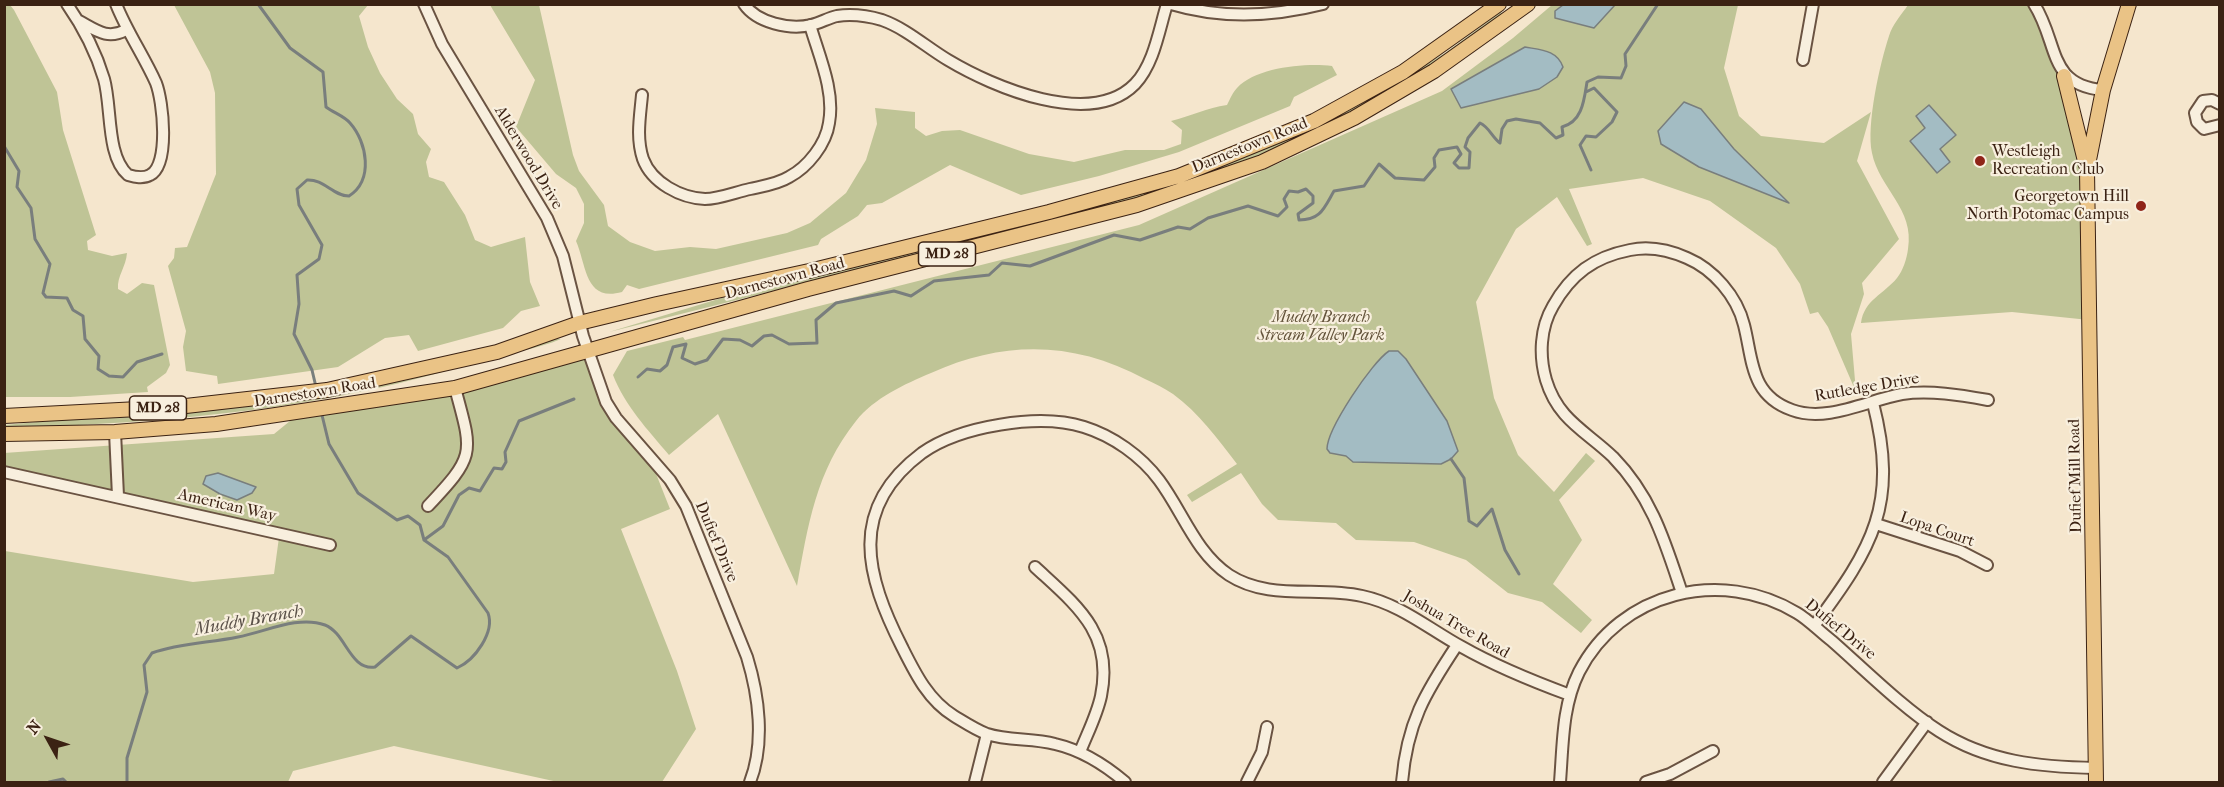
<!DOCTYPE html>
<style>
body{margin:0}
#map{position:relative;width:2224px;height:787px;overflow:hidden;background:#f5e6cd;font-family:"IM FELL French Canon",serif}
canvas{display:block}
.frame{position:absolute;inset:0;border:6px solid #3b2213;pointer-events:none}
.north{position:absolute;left:18px;top:709px;width:60px;height:60px;-webkit-text-stroke:4px #f8efde;paint-order:stroke;rotate:310deg;font-size:16px;font-weight:700;line-height:24px;text-align:center;color:#3b2213}
.north::after{content:'';display:block;margin:auto;width:21px;height:27px;background:#3b2213;clip-path:polygon(50% 0,100% 100%,50% 72%,0 100%)}
</style>
<div id="map">
<canvas width="2224" height="787"></canvas>
<div class="frame"></div>
<div class="north">N</div>
</div>
<script>
const g = document.querySelector('canvas').getContext('2d');
g.lineJoin = 'round';
function paint(path, color) {
  g.fillStyle = color;
  g.fill(path, 'evenodd');
}
function stroke(path, color, width, dash) {
  g.strokeStyle = color;
  g.lineWidth = width;
  g.lineCap = dash ? 'butt' : 'round';
  g.setLineDash(dash || []);
  g.stroke(path);
}
function label(font, color, halo, rows, align = 'center') {
  g.font = font + ' "IM FELL French Canon",serif';
  g.lineWidth = 4.5;
  g.setLineDash([]);
  g.textBaseline = 'middle';
  g.strokeStyle = halo;
  g.fillStyle = color;
  for (const [text, x, y, turn = 0] of rows) {
    g.save();
    g.translate(x, y);
    g.rotate((+turn || 0) * Math.PI / 180);
    g.textAlign = isNaN(turn) ? turn : align;
    if (halo) g.strokeText(text, 0, 0);
    g.fillText(text, 0, 0);
    g.restore();
  }
}
paint(new Path2D(`
 M4,5H10L14,10L57,92L63,130L96,235L87,241L88,250L112,256L127,253C126,267 117,276 118,289L127,294L142,283L154,285L170,365L166,373L147,387L148,392L70,397H5Z
 M174,5H368L359,16L368,47L380,73L397,99L413,114L418,134L431,149L426,162L429,177L444,182L465,215L475,240L491,247L525,237L530,282L540,306L521,311L503,328L418,351L409,335L385,338L338,367L218,384L217,376L186,371L183,347L186,331L168,266L174,258L175,248L187,247L216,174L215,93L210,72Z
 M490,5H539L573,155L579,171L604,205L608,226L630,242L655,251L690,247L716,249L787,233L810,223L846,193L866,160L877,124L875,108L915,112V128L926,136L942,131L960,130L1029,154L1074,162L1125,150H1164L1181,144L1182,130L1171,121C1191,116 1207,108 1227,105C1230,99 1233,92 1237,88C1257,67 1305,63 1332,66L1337,75L1294,97L1290,106L1179,152L1099,176L1021,195L950,165L882,203L867,205L858,216L821,239L818,245L639,289L627,285L622,292C585,302 587,267 576,241L584,223V204L576,188L556,174L516,127L535,80Z
 M1552,5H1738L1724,68L1739,116L1761,136L1824,143L1871,112L1857,161L1899,239L1862,283L1864,294L1851,334L1856,392L1828,327L1818,312L1810,314L1800,284L1776,248L1710,201L1643,178L1569,189L1592,244L1587,246L1557,197L1516,229L1476,302L1494,398L1518,455L1554,492L1586,453L1595,461L1559,500L1582,540L1553,584L1592,620L1581,633L1542,602L1508,593L1466,560L1414,542L1356,540L1336,523L1278,520L1262,504L1241,473L1192,502L1187,495L1237,464C1217,438 1199,413 1173,394C1164,388 1154,383 1145,379C1074,341 1005,340 931,373C905,384 874,398 856,421C816,471 808,525 797,586L718,414L669,455C648,430 625,406 613,375L627,351L683,337L685,340L1139,225L1442,91L1513,38Z
 M1908,5H2034L2064,76L2087,170L2089,320L2012,312L1861,323C1864,300 1884,294 1897,278C1903,271 1907,258 1908,249C1915,209 1879,188 1872,153C1866,125 1880,63 1889,36C1892,25 1902,14 1908,5Z
 M1501,12L1503,15L1386,95L1300,140L1194,182L1096,210L609,332L745,291L1128,198L1219,168L1315,128L1389,88L1445,53Z
 M553,339H561C538,349 511,352 486,359C331,409 167,423 5,428V425L249,402Z
 M588,349L616,417L647,451L670,509L621,529L677,671L696,729L662,782H558L394,746L293,771L288,782H5V551L193,582L274,574L280,530L5,467L4,453L274,434L301,412L455,388Z`), '#bfc496');
const water = new Path2D(`
 M1563,5V4L1615,5L1594,28L1555,18V11Z
 M1525,47C1541,50 1557,50 1563,67L1557,77L1539,89L1461,108L1451,89Z
 M1684,102L1701,109L1734,149L1789,203L1699,167L1661,144L1658,131Z
 M1929,105L1956,135L1940,149L1950,162L1937,173L1910,141L1925,128L1916,116Z
 M1389,351H1398L1406,359L1447,421L1458,451L1451,459L1441,464L1353,462L1346,456L1330,453L1327,449C1327,429 1372,362 1389,351Z
 M218,473L256,487L252,493L237,500L220,494L203,484L206,476Z`);
paint(water, '#a3bcc3');
stroke(water, '#797e7d', 1.5);
stroke(new Path2D(`
 M258,4L290,48L323,72L326,107C334,113 344,116 350,123C367,142 374,180 349,196C333,196 324,179 307,180L297,189L299,205L322,245L319,259L297,275L299,304L294,334L312,370L316,387
 M1586,92L1594,88L1617,112L1612,122L1596,137L1586,136L1580,145L1591,170
 M4,110V129
 M4,146L19,171L17,187L31,208L35,239L50,264L43,293L46,297L67,298L73,310L83,316L85,339L99,356L98,369L109,376L123,377L137,362L162,354
 M638,377L647,369L660,371L667,365L673,347L686,344L682,358L695,364L707,360L723,339L740,340L752,346L764,336L772,335L789,344L817,343L816,320L836,303L894,291L911,296L934,281L989,275L1002,263L1030,266L1114,235L1140,240L1178,227L1190,229L1208,218L1248,206L1278,216L1287,207L1284,199L1289,191L1298,192L1306,189L1313,196V203L1298,214L1299,220C1321,220 1324,208 1334,191L1364,186L1379,164L1395,178L1424,180L1435,167L1434,158L1439,150L1457,147L1461,154L1454,163L1459,168H1469L1470,152L1465,147L1468,138L1480,123C1489,127 1492,137 1500,143L1502,129L1507,121L1516,119L1540,123L1556,138L1563,135L1562,127C1582,122 1584,101 1587,82L1598,77L1621,78L1626,66L1625,54L1658,4
 M1451,459L1464,478L1469,521L1477,526L1492,509L1505,550L1519,574
 M424,540L443,526L459,495L469,488L480,491L494,468L502,469L506,462L505,452L519,421L574,399
 M49,782L63,779L66,782
 M127,782V758L147,692L144,665L152,653C180,643 209,643 238,637C265,632 298,615 325,625C346,633 350,671 375,667L411,636L457,668C475,660 495,632 488,613L448,557L424,540L420,525L408,516L397,520L358,493L329,444L321,411`), '#797e7d', 3);
const minor = new Path2D(`
 M67,4C83,27 96,52 104,79C112,107 106,156 128,175C135,177 143,179 150,175C170,165 163,101 156,83C144,56 127,32 116,4
 M424,4L442,44L547,218L563,256L583,336L606,402L616,418L670,480L686,506L747,657C759,696 765,743 750,782
 M744,4C757,23 790,30 811,25C820,23 828,18 837,16C851,14 868,16 882,20C907,29 926,47 948,60C993,87 1091,129 1135,84C1154,64 1159,30 1167,4
 M1171,4C1221,19 1272,17 1323,4
 M2034,4C2059,43 2047,85 2103,90
 M79,21C96,30 107,40 126,30
 M1803,60L1813,4
 M642,95C640,117 636,138 643,159C652,183 681,198 705,199C719,199 736,192 750,189C763,186 778,184 789,177C808,167 826,144 829,123C835,91 819,56 810,25
 M2220,104L2212,100L2203,101L2195,113L2197,122L2204,129L2220,125
 M115,432L118,496
 M4,472L330,545
 M428,506C476,455 473,454 455,388
 M1876,524L1960,551L1987,565
 M1035,567C1076,605 1114,633 1101,696C1097,715 1087,734 1080,752
 M1682,593C1665,542 1652,497 1613,457C1586,431 1558,420 1546,380C1539,356 1540,328 1553,306C1571,274 1594,257 1630,250C1649,246 1669,250 1687,258C1713,269 1737,296 1744,325C1753,360 1750,395 1792,410C1827,423 1868,400 1902,394C1930,390 1960,395 1988,400
 M1814,626C1873,547 1899,504 1873,403
 M975,782L987,734
 M1125,782C1105,765 1081,750 1055,744C1033,738 1008,741 987,734C976,730 964,722 954,716C928,700 915,673 902,647C866,576 847,509 922,453C960,426 1039,413 1084,427C1113,436 1141,456 1159,480C1183,512 1195,552 1229,575C1269,601 1318,586 1362,596C1400,604 1429,629 1462,647C1497,667 1532,681 1570,695
 M1247,782L1262,752L1267,727
 M1402,782C1407,723 1425,693 1457,645
 M1560,782C1563,745 1562,706 1579,672C1620,592 1721,567 1797,613C1809,620 1820,632 1832,641C1865,670 1903,708 1939,731C1987,762 2040,767 2096,768
 M1646,782L1670,774L1713,751
 M1883,782L1927,722`);
const major = new Path2D(`
 M2064,76L2086,165
 M4,416L177,407L327,390L497,352L579,323L657,304L809,271L1049,212L1179,176L1314,121L1403,72L1499,4
 M4,434L115,432L216,424L455,388L808,289L1137,205L1262,162L1354,118L1434,71L1528,4
 M2096,782L2087,170L2103,90L2129,4`);
stroke(minor, '#6a5342', 14);
stroke(major, '#3b2213', 16);
stroke(minor, '#f8efde', 10);
stroke(major, '#eac386', 14);
for (const [x, y, r, color] of [
 [1980,161,6,"#8f2418"],
 [2141,206,6,"#8f2418"]
]) {
  const dot = new Path2D();
  dot.arc(x, y, r, 0, 2 * Math.PI);
  g.fillStyle = color;
  g.fill(dot);
  stroke(dot, '#f8efde', 2);
}
for (const [x, y, w] of [
 [947,254,57],
 [158,408,57]
]) {
  const box = new Path2D();
  box.roundRect(x - w / 2, y - 12, w, 24, 4.5);
  g.fillStyle = '#f8efde';
  g.fill(box);
  stroke(box, '#3b2213', 1.5);
}
label('bold 15px', '#3b2213', null, [
 ["MD 28",947,254],
 ["MD 28",158,408]
]);
label('16px', '#3b2213', '#f8efde', [
 ["Darnestown Road",1250,146,-22],
 ["Alderwood Drive",528,158,59],
 ["Darnestown Road",785,279,-15],
 ["Rutledge Drive",1867,388,-10],
 ["Darnestown Road",315,393,-9],
 ["Dufief Mill Road",2076,476,-91],
 ["American Way",227,506,13],
 ["Lopa Court",1937,530,19],
 ["Dufief Drive",716,542,67],
 ["Joshua Tree Road",1456,625,30],
 ["Dufief Drive",1840,630,39]
]);
label('16px', '#3b2213', '#f8efde', [
 ["Westleigh",1992,152],
 ["Recreation Club",1992,170],
 ["Georgetown Hill",2129,197,"right"],
 ["North Potomac Campus",2129,215,"right"]
], 'left');
label('italic 16px', '#63533a', '#f8efde', [
 ["Muddy Branch",1321,318],
 ["Stream Valley Park",1321,336]
]);
label('italic 18px', '#5a5048', '#f8efde', [
 ["Muddy Branch",249,621,-10]
]);
</script>
